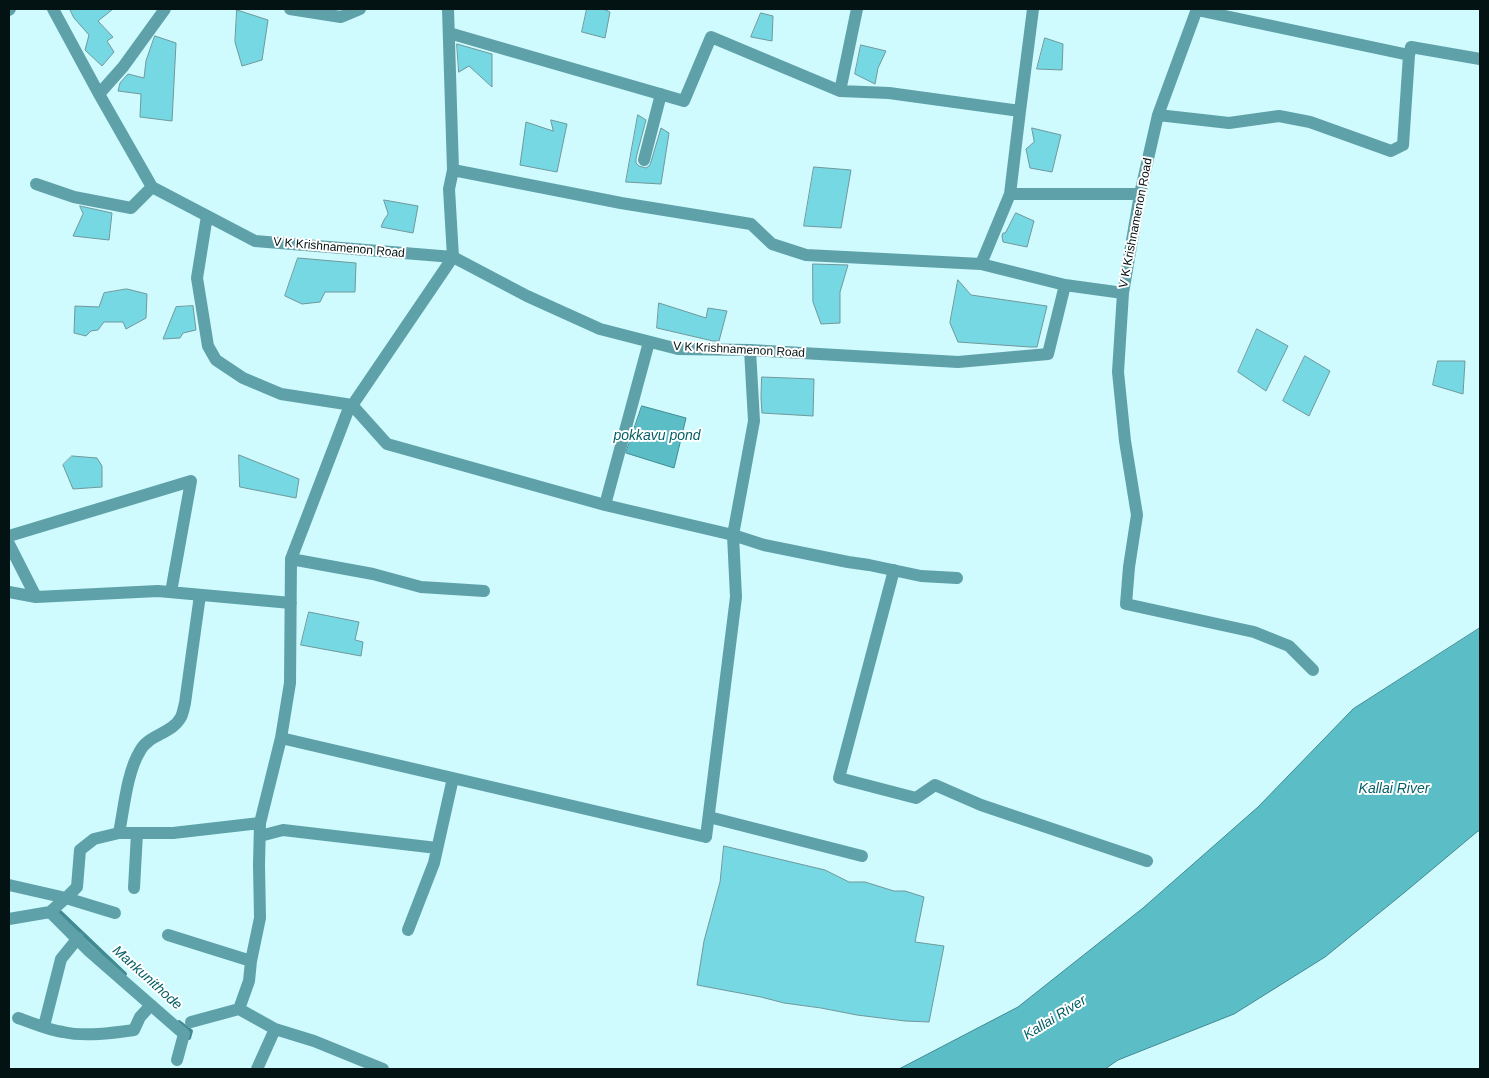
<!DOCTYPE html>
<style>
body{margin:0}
#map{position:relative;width:1489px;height:1078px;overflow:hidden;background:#cffafe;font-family:Helvetica,sans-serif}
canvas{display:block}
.frame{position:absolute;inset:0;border:10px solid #031213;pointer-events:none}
</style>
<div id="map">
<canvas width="1489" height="1078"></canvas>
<div class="frame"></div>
</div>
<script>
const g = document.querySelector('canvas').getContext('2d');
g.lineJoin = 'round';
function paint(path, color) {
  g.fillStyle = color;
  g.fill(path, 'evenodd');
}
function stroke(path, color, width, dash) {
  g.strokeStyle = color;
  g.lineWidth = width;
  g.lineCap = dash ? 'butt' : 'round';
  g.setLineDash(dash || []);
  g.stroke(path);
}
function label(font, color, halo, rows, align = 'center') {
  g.font = font + ' Helvetica,sans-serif';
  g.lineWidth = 4;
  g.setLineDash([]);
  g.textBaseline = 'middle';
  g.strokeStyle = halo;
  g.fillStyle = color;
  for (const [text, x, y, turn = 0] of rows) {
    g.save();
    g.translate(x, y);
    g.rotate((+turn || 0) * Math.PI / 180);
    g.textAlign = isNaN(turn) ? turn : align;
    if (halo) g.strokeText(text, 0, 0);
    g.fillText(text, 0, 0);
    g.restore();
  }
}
const water = new Path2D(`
 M642,406L686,418L674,468L626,453Z
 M1480,628V831H1478L1405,892L1325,957L1234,1014L1118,1060L1105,1069H899L1018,1007L1143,908L1258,807L1353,709Z`);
paint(water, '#5bbec7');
stroke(water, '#418a91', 1);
stroke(new Path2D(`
 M60,912L125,974
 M179,1022L191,1031L189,1038`), '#418a91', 4);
const building = new Path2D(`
 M70,9H113L98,21L113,37L107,41L114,52L102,66L85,50L89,35L74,18Z
 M587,9H603L610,12L605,38L582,32Z
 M237,10L268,20L262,60L242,66L235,42Z
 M761,13L773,16L772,41L751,37Z
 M155,36L176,43L172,121L140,117L141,94L118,91L120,83L128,74L144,78L146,61Z
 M1045,38L1063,44L1062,70L1037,69Z
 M457,44L492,54V87L469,66L459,72Z
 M861,45L886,51L878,68L875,84L855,74Z
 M638,115L646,120L636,158V163L639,166L646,168L650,165L661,128L669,133L661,184L626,182Z
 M551,120L567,124L557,172L520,165L526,122L553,131Z
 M1032,128L1061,135L1052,172L1030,168L1026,149L1034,142Z
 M814,167L851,170L841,228L804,226Z
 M384,200L418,206L413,233L381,227L384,220L388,214Z
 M80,206L112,213L109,240L73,236L83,214Z
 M1016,213L1034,221L1027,247L1003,242L1002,236L1003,233H1005Z
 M298,258L356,263L355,292H325L320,302L302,304L285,296Z
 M813,264L848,265L840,292V323L821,324L813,302Z
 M958,280L971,295L1047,306L1037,347H1030L958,342L950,323Z
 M127,289L147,294L146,318L126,329L123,322H104L98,330L91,331L86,336L74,333L75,306L99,307L104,293Z
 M659,303L706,318L708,308L727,311L719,341H713L657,328Z
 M193,306L196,330L183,333L180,338L163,339L176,307Z
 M1257,329L1288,346L1266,391L1238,372Z
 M1305,356L1330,371L1309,416L1283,401Z
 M1438,361H1465L1463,394L1433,385Z
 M762,377L814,379L813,416L762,413L761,398Z
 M239,455L299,479L296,498L240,487Z
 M72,456L97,458L102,466V487L73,489L63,465Z
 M309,612L359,622L355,640L363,642L361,656L301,645Z
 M724,846L825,870L849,882H865L894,891H905L924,897L915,942L944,946L929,1022L905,1021L857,1015L821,1008L784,1003L761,997L697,985L704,941L720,882Z`);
paint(building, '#76d8e2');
stroke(building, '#6f989c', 1);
stroke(new Path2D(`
 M53,9L99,94L152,187L255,241L453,257L527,296L600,329L678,349L750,350L958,362L1048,354L1065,285L1123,293L1140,194L1158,115L1197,9
 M290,9L341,17L360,9
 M448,9L453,170L621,203L751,224L772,244L806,255L981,264L1065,285
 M9,10L10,9
 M1197,10L1409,55
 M449,33L684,101L711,37L840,91L889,93L1020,111L1010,194H1140
 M840,91L857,9
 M99,94L123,67L165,9
 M1020,111L1033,9
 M1158,115L1229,123L1279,116L1310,122L1391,151L1403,145L1409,55L1411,47L1480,59
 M644,160L661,94
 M36,184L74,197L131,208L152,187
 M207,216L197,278L208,346L216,360L243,378L281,394L352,405L387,444L605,505
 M981,264L1010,194
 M1123,293L1118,372L1125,441L1137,515L1129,567L1126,604L1254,632L1289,646L1313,670
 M649,342L605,505L733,535L764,545L848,562L869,565L921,576L957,578
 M9,536L191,481L171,592
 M9,544L36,597L158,591L291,603
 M291,559L373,574L421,587L484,591
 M894,570L839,778L916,798L935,785L981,805L1147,861
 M9,592L36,597
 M281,738L706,837L736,597L733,535L754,421L750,350
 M709,817L862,856
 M119,833C124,808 127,772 140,751C149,734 172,734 181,717C183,713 184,707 185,703L200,595
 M260,836L283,830L437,848
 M9,885L66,898L115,913
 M134,888L137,833
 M50,912L89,951L184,1034L177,1060
 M9,919L50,912L66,898L77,887L80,850L94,839L119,833H173L260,823L281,738L290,683L291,559L347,413L453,257L449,189L453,170
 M408,930L434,863L453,778
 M168,935L251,961
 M239,1009L249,981L251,961L260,918L259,865L260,823
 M18,1018C33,1023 48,1030 63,1032C85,1037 113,1033 134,1030L140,1017L151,1005
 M191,1022L239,1009L275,1029L314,1041L383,1069
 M44,1026L61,959L78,938
 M257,1069L275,1029`), '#5ea1a8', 12);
label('12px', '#031213', '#fff', [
 ["V K Krishnamenon Road",1136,223,-79],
 ["V K Krishnamenon Road",339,248,5],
 ["V K Krishnamenon Road",739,350,3]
]);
label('italic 14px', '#055f66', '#fff', [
 ["pokkavu pond",657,436],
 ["Kallai River",1394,789],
 ["Mankunithode",147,978,42],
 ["Kallai River",1055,1018,-32]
]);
</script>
